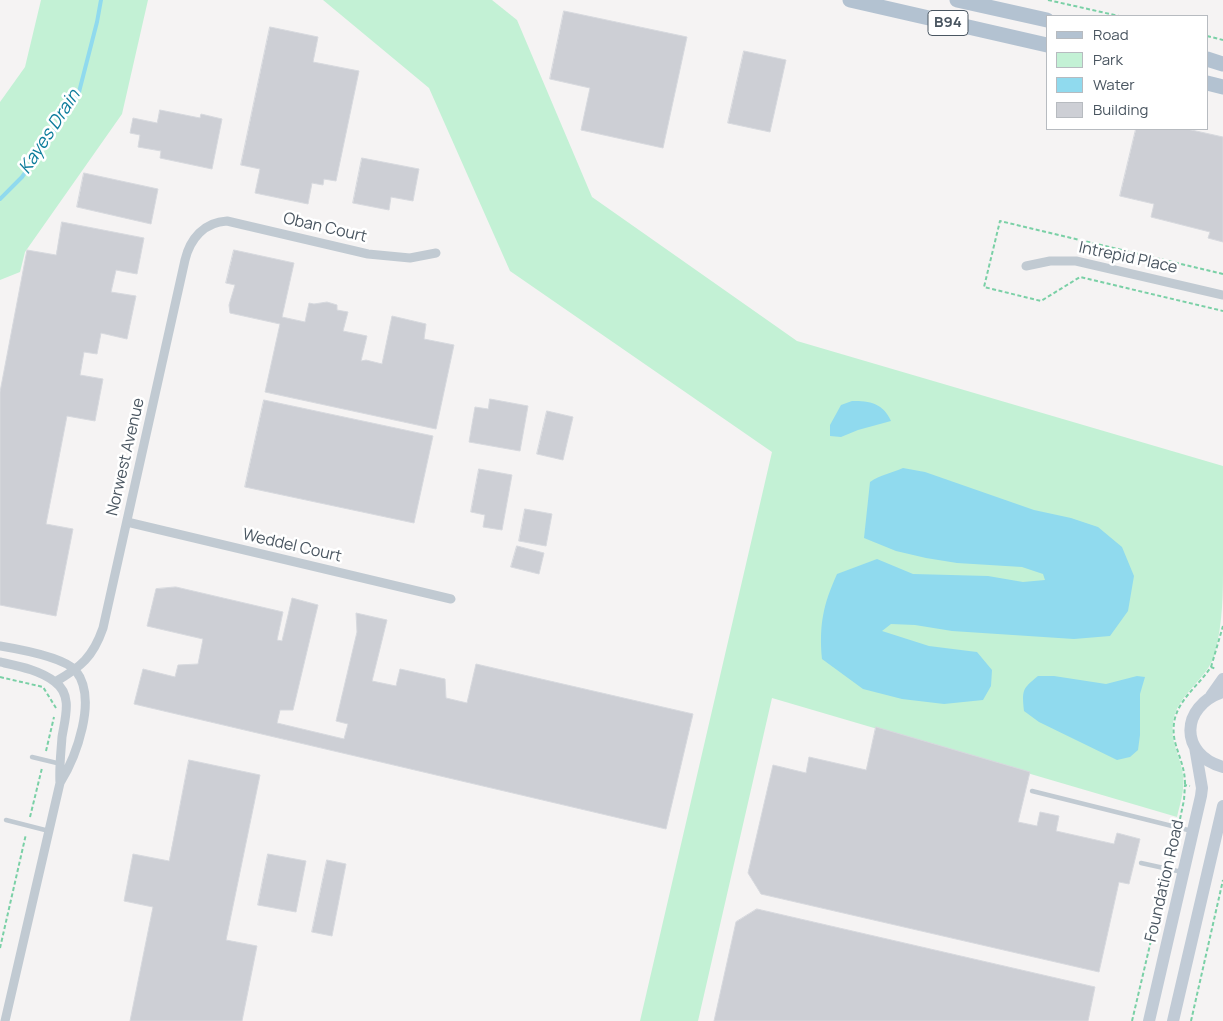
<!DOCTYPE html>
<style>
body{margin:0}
#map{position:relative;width:1223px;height:1021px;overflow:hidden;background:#f5f3f3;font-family:Manrope,sans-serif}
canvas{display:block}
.legend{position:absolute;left:1046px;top:15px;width:162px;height:115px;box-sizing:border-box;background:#fff;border:1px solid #b7bbc0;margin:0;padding:6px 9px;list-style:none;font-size:15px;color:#4a5661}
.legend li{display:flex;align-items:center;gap:10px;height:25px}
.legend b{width:25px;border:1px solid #b7bbc0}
</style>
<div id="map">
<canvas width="1223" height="1021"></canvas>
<ul class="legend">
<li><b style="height:6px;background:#b3c2d1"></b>Road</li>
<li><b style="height:14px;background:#c3f1d5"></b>Park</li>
<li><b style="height:14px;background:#90daee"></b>Water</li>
<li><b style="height:14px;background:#cdcfd5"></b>Building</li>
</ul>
</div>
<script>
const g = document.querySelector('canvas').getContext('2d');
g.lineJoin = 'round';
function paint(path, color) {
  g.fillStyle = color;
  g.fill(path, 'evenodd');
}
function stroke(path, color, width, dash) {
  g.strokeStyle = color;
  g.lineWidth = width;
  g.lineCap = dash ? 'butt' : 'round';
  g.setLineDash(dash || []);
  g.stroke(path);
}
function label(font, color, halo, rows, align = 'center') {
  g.font = font + ' Manrope,sans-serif';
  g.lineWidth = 5;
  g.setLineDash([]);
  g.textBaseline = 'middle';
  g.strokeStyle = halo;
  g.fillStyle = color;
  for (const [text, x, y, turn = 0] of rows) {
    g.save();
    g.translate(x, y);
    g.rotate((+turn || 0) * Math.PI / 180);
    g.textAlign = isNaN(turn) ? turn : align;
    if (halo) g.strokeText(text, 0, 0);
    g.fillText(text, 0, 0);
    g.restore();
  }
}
paint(new Path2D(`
 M41,0H148L122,114L25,252L20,272L0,280V102L25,67Z
 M323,0H492L517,20L592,197L797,341L1223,466C1223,498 1223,530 1223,562C1223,594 1223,621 1215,653C1208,680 1176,694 1173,723C1170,743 1181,757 1183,775C1185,789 1180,804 1177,817L772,698L698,1021H640L772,452L510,271L429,88Z`), '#c3f1d5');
paint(new Path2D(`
 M852,401C870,401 883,403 891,421L858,430L841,437L830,436V425L841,405Z
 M903,468L925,472L1034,510L1071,518L1098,527L1122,547L1134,576L1128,611L1110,636L1074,639L952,631L915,625L891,624L882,631L929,646L977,652L992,670L991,686L983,700L944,704L902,699L863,689L822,659C819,625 823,605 837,574L877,559L913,574L988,576L1023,582L1045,580L1043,574L1022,567L957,563L926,558L896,551L864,538L870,482C880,475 892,473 903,468Z
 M1038,676H1054L1106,684L1137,676L1145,677L1140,694V735L1138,750L1130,757L1117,760L1039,722L1024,711C1022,690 1022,689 1038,676Z`), '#90daee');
stroke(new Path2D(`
 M0,199L22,177L68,112L79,92L97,22L101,0`), '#90daee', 4);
const building = new Path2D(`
 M564,11L687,37L663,148L581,130L590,88L550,79Z
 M270,27L318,37L313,62L359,71L336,181L324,179L323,185L312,183L308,204L255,193L260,169L241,165Z
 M744,51L786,60L770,132L728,123Z
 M160,110L200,118L201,114L222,119L212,169L160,158L161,151L138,147L140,135L130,133L133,118L157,123Z
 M1136,129H1187L1223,137V242L1208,238L1210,232L1151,217L1154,204L1120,196Z
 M362,158L419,169L413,201L391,197L389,210L353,203Z
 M84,173L158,189L151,224L77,207Z
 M62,222L144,238L137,274L116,270L111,292L136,296L127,339L101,333L97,354L84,352L80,375L103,379L95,421L67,416L46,524L73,529L56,616L0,605V392L27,250L56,255Z
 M234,250L294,263L282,317L305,322L309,303L314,304L327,302L337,305V310L348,312L343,331L367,336L361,361L366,360L382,364L392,316L426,324L424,339L454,345L436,429L265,392L280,324L230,313L229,305L235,285L226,283Z
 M490,399L528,406L520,451L469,442L475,407L488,409Z
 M264,400L433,436L414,523L245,487Z
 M547,411L573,417L563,460L537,454Z
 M479,469L512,475L502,530L483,527L485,515L471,512Z
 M525,509L552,514L546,546L519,541Z
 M517,546L544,553L539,574L511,567Z
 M176,587L283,612L277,640L282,641L292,598L318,605L293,710H280L277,723L344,739L348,724L336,721L357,632L356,613L387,620L372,681L396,686L400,669L445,679L446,698L467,703L476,664L693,714L666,829L134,704L143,669L175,677L178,665L198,664L203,639L147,626L156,589Z
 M876,727L1030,772L1018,822L1037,826L1040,812L1059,816L1056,831L1114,844L1117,833L1140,839L1129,884L1119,882L1099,972L761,894L748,873L773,765L806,773L809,757L866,770Z
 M189,760L260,775L226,940L257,946L242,1021H130L153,907L124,901L133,854L169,861Z
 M268,854L306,861L296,912L258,905Z
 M327,860L346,864L332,936L312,932Z
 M757,909L1095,987L1088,1021H714L736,922Z`);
paint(building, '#cdcfd5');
stroke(building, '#d7d9de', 1);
stroke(new Path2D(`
 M1048,0L1119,16
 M1207,36L1223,40
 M1223,274L1000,221L984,287L1041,301L1080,277L1223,311
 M1211,667L1223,626
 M0,677L43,687L56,708
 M46,751L54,717
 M1185,784C1185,768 1179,757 1175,742C1167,706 1194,692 1211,667L1216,669
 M30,817L42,768
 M1180,819L1184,800L1185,785L1190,786
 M1170,861L1176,836
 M0,948L26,834
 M1132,1021L1166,877
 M1191,1021L1223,880`), '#7ad0a6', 2, [4, 2.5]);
stroke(new Path2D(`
 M32,757L61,764
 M1032,791L1192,831
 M6,820L49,831
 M1141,863L1182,872`), '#c1cad2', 4.5);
stroke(new Path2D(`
 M1026,266L1050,261H1076L1223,295
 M127,522L451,599
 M0,646C18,649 64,657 76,671C98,699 76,757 60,783
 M0,662C18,666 40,670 55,682C73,695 65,718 62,737C61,752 59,768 60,783L5,1021
 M55,682C81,667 93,657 103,628L185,260C190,239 204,222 227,221L368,254L410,258L436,253`), '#c1cad2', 9);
stroke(new Path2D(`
 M1223,692C1180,706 1179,755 1223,767
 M1211,696L1223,679
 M1149,1021L1201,796L1202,788L1195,747
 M1173,1021L1223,806`), '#c1cbd6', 12);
stroke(new Path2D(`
 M850,0L1047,45
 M957,0L1047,20
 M1207,59L1223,64
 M1207,83L1223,87`), '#b3c2d1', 15);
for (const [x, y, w] of [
 [948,23,40]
]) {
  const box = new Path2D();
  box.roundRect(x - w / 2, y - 12.5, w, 25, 4);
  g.fillStyle = '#fff';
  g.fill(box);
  stroke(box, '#4a5661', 1);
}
label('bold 15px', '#4a5661', null, [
 ["B94",948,23]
]);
label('16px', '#4a5661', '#fff', [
 ["Oban Court",325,228,13],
 ["Intrepid Place",1128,258,12],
 ["Norwest Avenue",126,457,-77],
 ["Weddel Court",292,546,13],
 ["Foundation Road",1165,881,-77]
]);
label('italic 18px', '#0c7c9b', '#fff', [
 ["Kayes Drain",50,132,-57]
]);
</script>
